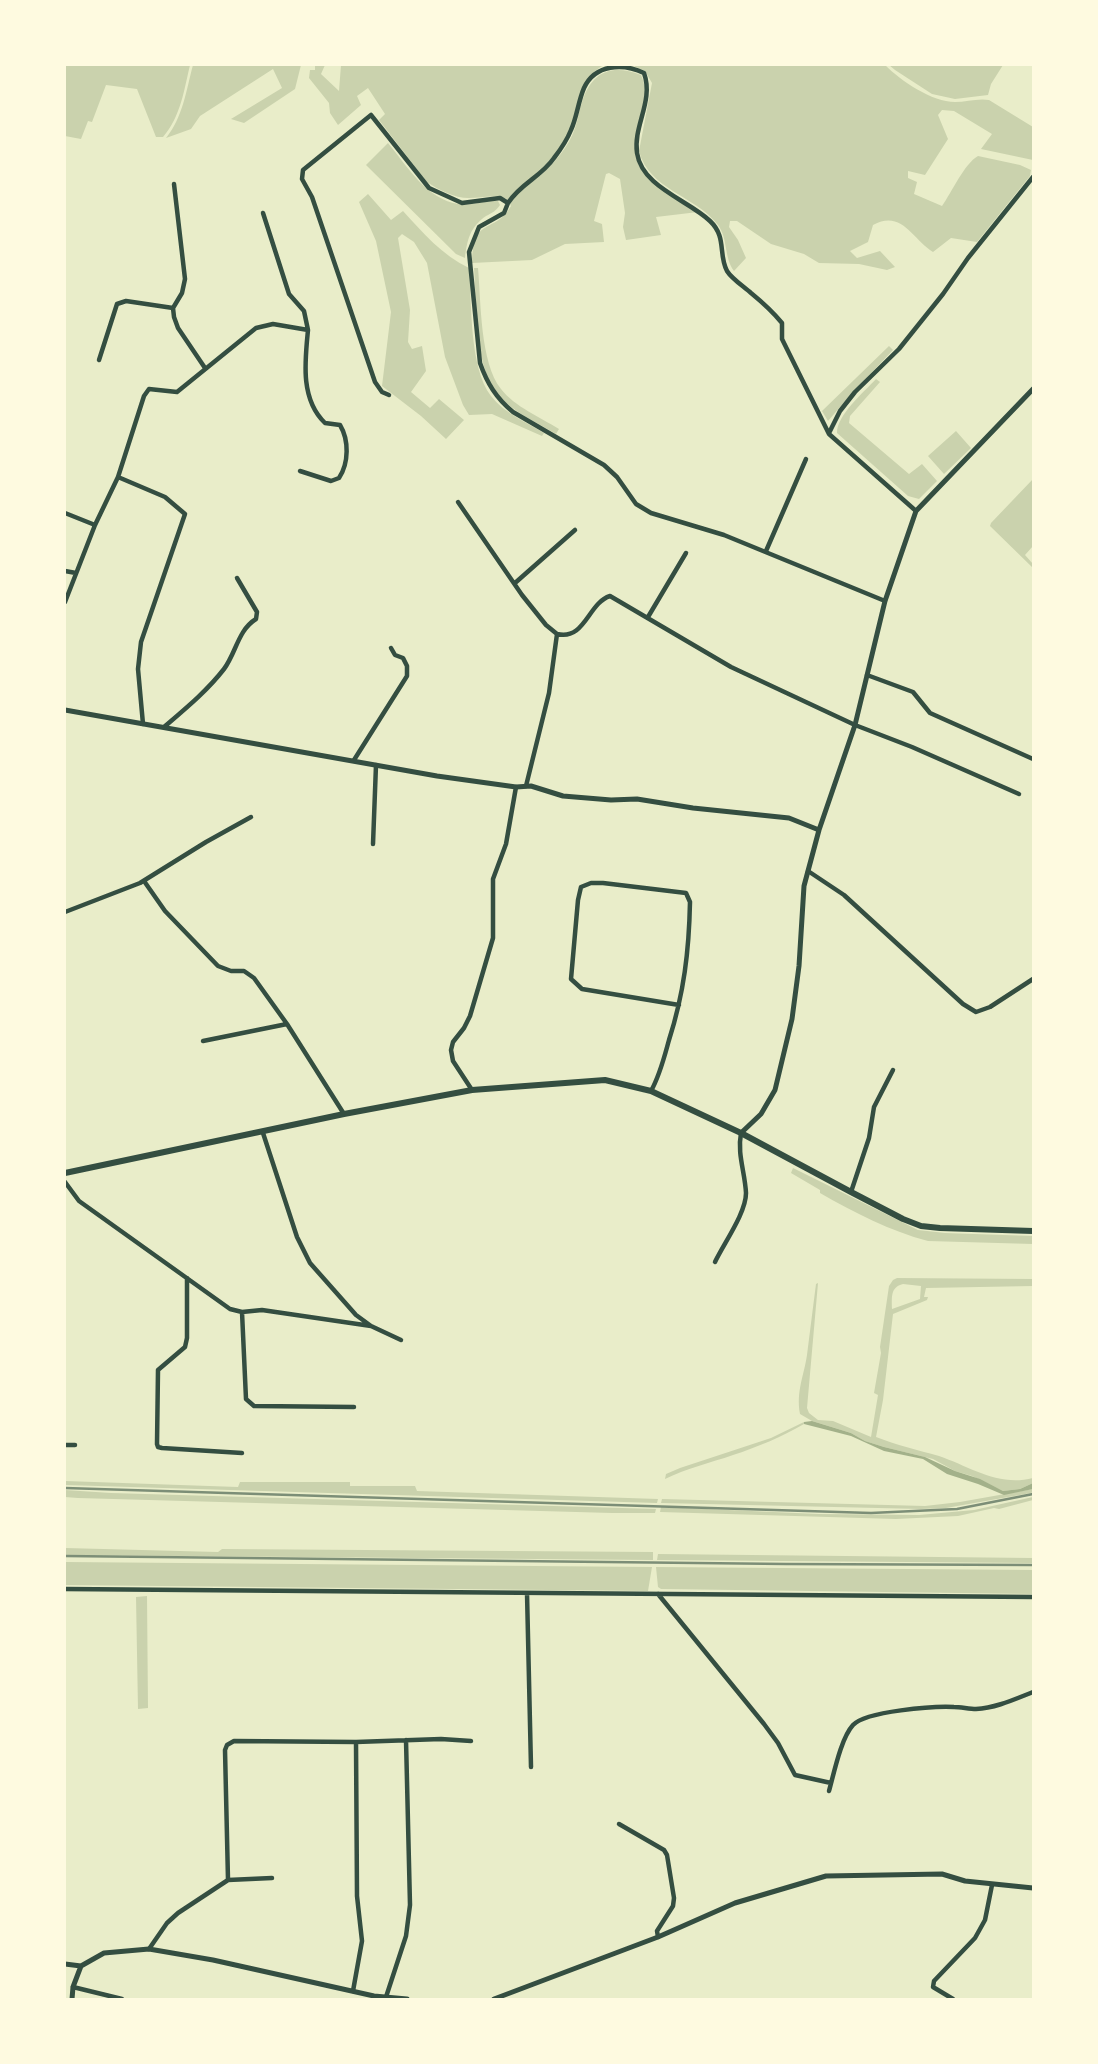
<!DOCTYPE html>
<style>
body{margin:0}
#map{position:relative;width:1098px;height:2064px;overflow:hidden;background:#e9edc9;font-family:Quicksand,sans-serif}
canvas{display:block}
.frame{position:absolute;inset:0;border:66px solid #fefae0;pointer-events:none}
</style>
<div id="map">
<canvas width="1098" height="2064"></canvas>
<div class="frame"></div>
</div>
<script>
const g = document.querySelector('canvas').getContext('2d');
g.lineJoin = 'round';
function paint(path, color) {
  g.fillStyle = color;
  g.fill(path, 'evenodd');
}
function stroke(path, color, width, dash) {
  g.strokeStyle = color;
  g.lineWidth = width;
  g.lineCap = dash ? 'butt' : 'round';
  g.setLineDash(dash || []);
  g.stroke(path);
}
paint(new Path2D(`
 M65,65H190C184,90 181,116 163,137H156L137,89L106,85L92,122L88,121L81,139L65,136Z
 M193,65H301L295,89L244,123L231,119L282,88L273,69L200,116L191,129L166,138C183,117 186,91 193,65Z
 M315,65H325L321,74L339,91L341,65H604C578,79 580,107 569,131C561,148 549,162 536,175L540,176C554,163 569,147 575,128C578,120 579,110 582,102C592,71 612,64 641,75C656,106 620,148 645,174C656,186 684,201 698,212L656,217L661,235L626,240L623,227L625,213L620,179L609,173L606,174L594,221L602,224L604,242L565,244L532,260L472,263C473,215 494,235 511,206L507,199C493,194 483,198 469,198C454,198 439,190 427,182L379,120L385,114L368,88L357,96L361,105L338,125L330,113L329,103L309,78L310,70H315Z
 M631,65H885C901,81 932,102 955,102C966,102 978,98 989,100L1033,127V160L981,149L992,134L954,111L942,110L938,115L948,139L925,175L908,171V178L917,182L914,194L942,206C952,192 964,164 978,156L1020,165L1031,170L1030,176L977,242L951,238L933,252C913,240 902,209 873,225L868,242L850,251L857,258L880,251L895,267L887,270L859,264L819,263L804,254L771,244L737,221H730L729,227L738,240L746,258L734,271C724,258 728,238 718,225C695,195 649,190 639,151L652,83L645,71Z
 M889,65H1003L991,84L988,95L955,99L932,94L895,70Z
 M388,143C407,166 427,200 459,204C472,206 485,200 498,201L500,205C496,211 492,213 486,216C470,227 467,240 465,258L456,254L366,165Z
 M368,194L391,220L403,211C423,233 442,255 469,268C472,304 469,367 491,396C504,413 526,422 544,433L542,436L492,414L469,415L463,405L445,357L427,263L414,242L402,234L398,238L410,310L408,342L412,349L422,346L426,371L411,392L430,408L439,399L464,420L446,439L421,416L382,386L391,312L376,241L359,202Z
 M474,268H478C481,301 480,363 501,389C515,407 540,417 559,429L556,434C538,423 517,414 502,399C473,371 477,306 474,268Z
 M889,346L893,350L853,392L828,421L822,411Z
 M876,379L880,382L850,416L849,423L909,474L922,464L937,481L919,499L908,496L837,433C837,415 863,393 876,379Z
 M956,431L971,448L944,474L928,456Z
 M1033,479V546L1025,555L1033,564V568L990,526L991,523Z
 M793,1168L918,1230L945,1233L1033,1236V1244L928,1241C890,1231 855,1213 820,1193V1190L791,1173Z
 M897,1278L1033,1279V1286L926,1288L924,1297H928L927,1300L893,1314L883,1400L876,1437C896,1445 918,1450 939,1456C971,1467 998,1487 1033,1478V1483L1020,1489L1003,1491L972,1476L955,1471L933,1459L884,1447L865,1441L851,1433L812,1421L800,1414C796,1391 804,1376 807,1355C810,1331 813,1307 816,1284L818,1283L807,1408L809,1413L818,1420L833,1421L871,1437L878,1395L874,1393L881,1353L880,1347L889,1286L893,1280ZM903,1284L921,1286L920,1299L892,1309C892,1298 890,1287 903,1284Z
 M804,1422V1424C781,1437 758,1447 733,1455C710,1463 687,1468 665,1479L666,1474L680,1468L771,1438Z
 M65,1481L238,1487L240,1482H350V1486H415L417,1491L658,1499L657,1503L65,1485Z
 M1033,1489V1492L1031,1493L946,1508L921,1509L661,1503L662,1499L925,1506L960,1502Z
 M65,1490L111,1493L656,1509L655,1513H612L78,1498L65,1497Z
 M1033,1497V1500L999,1509L994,1508L958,1516L896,1519L660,1512L661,1507L819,1514L919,1515L974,1510Z
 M65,1548L218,1552L222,1549L653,1552V1560L65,1555Z
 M658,1554L1033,1558V1563L657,1560Z
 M65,1562L652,1567L648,1591L65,1585Z
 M656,1567L1033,1570V1594L661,1589L658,1587Z
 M147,1596L148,1708L138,1709L136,1597Z`), '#cad2ad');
paint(new Path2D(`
 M812,1421L851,1433L865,1441L884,1447L925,1457L955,1471L980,1479L1003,1491L1020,1489L1033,1483V1489L1004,1495L978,1484L947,1474L923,1459L884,1451L851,1436L804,1424V1422Z`), '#a3b18a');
stroke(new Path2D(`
 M174,184L185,279L182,293L173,308L174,317L178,328L205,368
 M508,203C521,183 541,177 554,158C561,149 567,140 571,130C577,117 578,102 584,88C595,64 623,63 644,73C654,101 633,126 637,153C642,187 688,200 710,221C727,237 718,254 727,271C732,279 743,286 751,293C762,302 773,312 782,323V339L829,434L916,511
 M263,213L289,294L304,311L308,330
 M99,360L117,304L126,301L173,308
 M389,395L382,392L375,382L312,197L302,179L303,170L371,115L429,188L462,203L500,198L508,203L504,213L479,227L469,252L480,363C487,383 496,398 513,412L604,465L617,477L636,504L651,513L724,535L885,601
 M829,433L840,411L855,392L899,349L943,294L968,258L1033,177
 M118,477L144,396L149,389L177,392L256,328L273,324L308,330C305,361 300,399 325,423L340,425C349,440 349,463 339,478L331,481L300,471
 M458,502L522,595L546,625L557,634L549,693L526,786
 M65,513L95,525
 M766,551L806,459
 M65,571L76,573
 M515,583L575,530
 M65,602L95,525L118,477L165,497L185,514L141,642L138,669L143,724
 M648,617L686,553
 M557,634C585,641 588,603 610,596L731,667L855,725L912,747L1019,794
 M867,675L913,692L930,713L1033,759
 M164,727C185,709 207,691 224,669C236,653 238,630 256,619L257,612L237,578
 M354,760L407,676V666L403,658L395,655L391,648
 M373,844L376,765
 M808,871L844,895L963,1004L976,1012L990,1007L1033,979
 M144,881L165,911L218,966L231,971H244L254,978L287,1024L344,1114
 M65,912L140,883L206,842L251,817
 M203,1041L287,1024
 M472,1090L453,1061L451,1050L453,1042L464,1028L470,1016L493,938V879L506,844L516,787
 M651,1091C660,1075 664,1058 669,1040C684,993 689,951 690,902L686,893L603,883H591L581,887L578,900L571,979L582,989L679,1005
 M263,1133L297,1237L310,1263L356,1315L371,1326L401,1340
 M65,1182L79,1201L230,1309L242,1312L262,1310L371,1326
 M851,1192L869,1138L874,1107L893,1070
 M715,1262C724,1243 746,1213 746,1193C745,1172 737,1154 741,1133
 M187,1278V1338L185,1347L158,1370L157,1444L158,1447L162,1448L242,1453
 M242,1312L246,1399L254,1406L354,1407
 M65,1445H75
 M65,1589L1033,1597
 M527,1593L531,1767
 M658,1594L764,1724L778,1743L795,1775L831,1783
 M829,1791C834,1773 841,1738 853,1725C866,1711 934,1706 954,1707C961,1707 969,1709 976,1709C996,1708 1015,1699 1033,1692
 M619,1824L664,1850L667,1855L674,1898L673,1906L657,1931L658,1937
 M228,1880L225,1750L227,1745L234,1741L356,1742L441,1739L471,1741
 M149,1949L167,1923L178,1913L228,1880L272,1878
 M73,1987L122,1999
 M353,1991L362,1941L357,1896L356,1742
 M386,1997L406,1936L410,1905L406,1740
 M953,1999L933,1987L934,1981L975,1938L985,1920L992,1885`), '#344e41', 4.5);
stroke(new Path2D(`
 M65,710L437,776L516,787L531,786L563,796L611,800L637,799L693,808L789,818L819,830
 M741,1133L761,1114L775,1090L792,1019L799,966L804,886L808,871L819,830L855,725L885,601L916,511L1033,389
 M65,1964L81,1966
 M72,1999L73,1987L81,1966L104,1953L149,1949L213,1960L374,1996L407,1999
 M494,1999L658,1937L735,1903L826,1876L942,1874L965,1881L1033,1888`), '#344e41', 5);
stroke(new Path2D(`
 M65,1173L344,1114L472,1090L605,1080L651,1091L741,1133L851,1192L903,1219L921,1226L940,1228L1033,1231`), '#344e41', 6);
stroke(new Path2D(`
 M65,1488L871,1513L957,1509L1033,1494
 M65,1556L786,1564L1033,1565`), '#7c8e77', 2.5);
</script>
